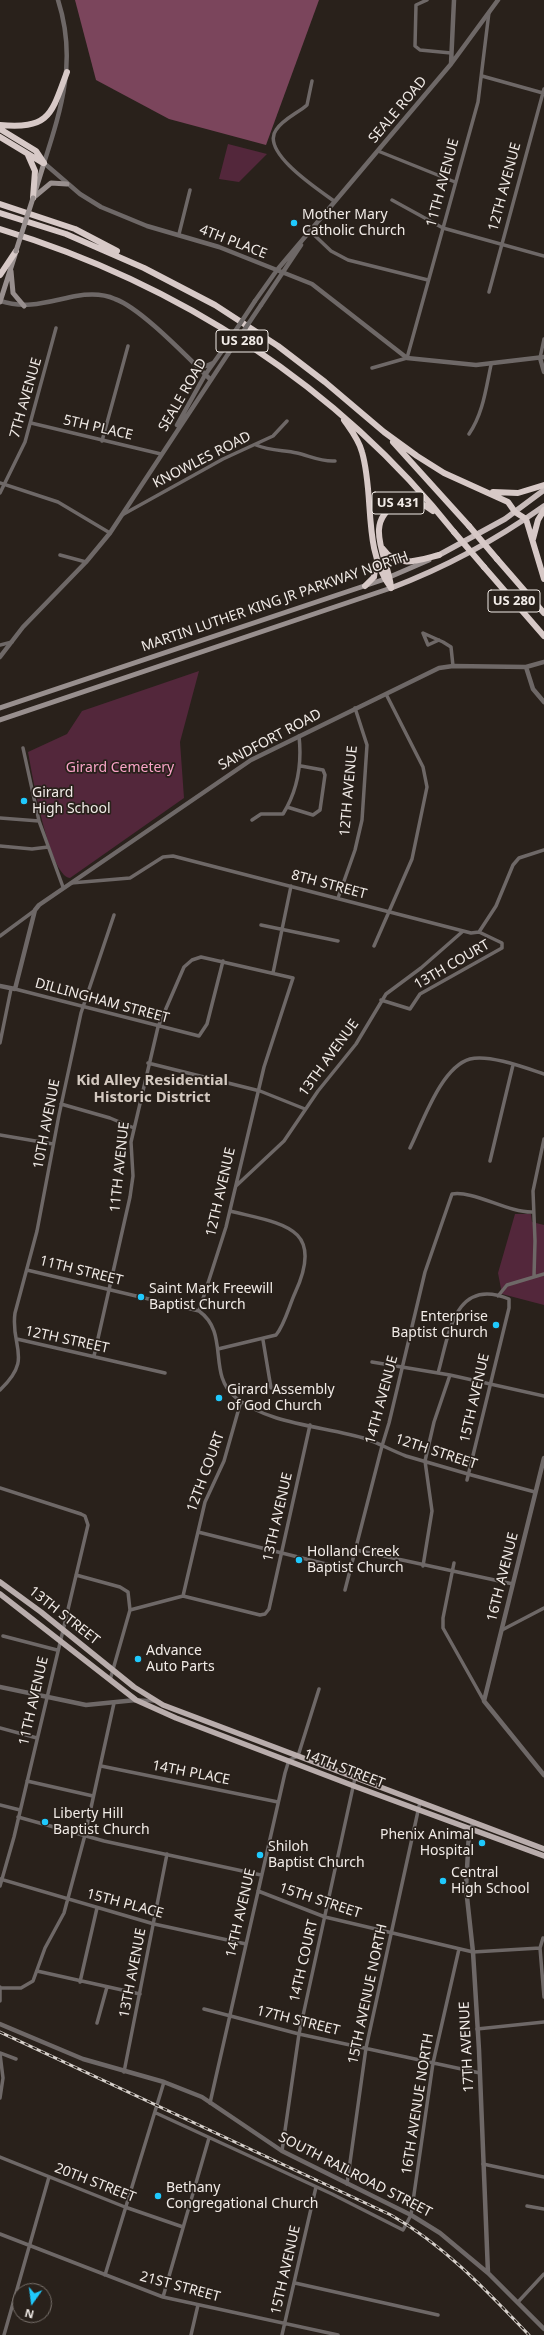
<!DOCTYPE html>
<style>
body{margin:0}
#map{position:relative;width:544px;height:2335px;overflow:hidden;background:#29211b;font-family:"Noto Sans",sans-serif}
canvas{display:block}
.north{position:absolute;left:12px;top:2283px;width:40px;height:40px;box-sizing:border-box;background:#29211b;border:1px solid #79726d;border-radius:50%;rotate:194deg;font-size:11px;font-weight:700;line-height:16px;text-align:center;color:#f1ebe7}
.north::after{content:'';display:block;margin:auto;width:14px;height:18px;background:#1fc9fd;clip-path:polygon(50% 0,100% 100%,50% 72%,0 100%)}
</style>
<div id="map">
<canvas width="544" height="2335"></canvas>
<div class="north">N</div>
</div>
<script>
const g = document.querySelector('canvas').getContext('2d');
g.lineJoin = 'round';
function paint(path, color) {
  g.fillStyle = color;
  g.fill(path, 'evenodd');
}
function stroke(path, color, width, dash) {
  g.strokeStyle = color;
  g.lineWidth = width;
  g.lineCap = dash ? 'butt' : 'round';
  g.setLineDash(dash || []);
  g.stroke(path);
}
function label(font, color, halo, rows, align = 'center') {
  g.font = font + ' "Noto Sans",sans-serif';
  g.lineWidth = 3.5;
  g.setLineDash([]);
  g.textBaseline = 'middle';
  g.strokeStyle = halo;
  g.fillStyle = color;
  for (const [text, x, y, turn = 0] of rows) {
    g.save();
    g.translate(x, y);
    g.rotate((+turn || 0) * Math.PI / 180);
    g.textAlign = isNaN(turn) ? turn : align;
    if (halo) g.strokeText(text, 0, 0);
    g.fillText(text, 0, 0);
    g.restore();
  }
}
paint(new Path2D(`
 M228,144L267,154L239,182L219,179Z
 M199,671L180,742L184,798L70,878C49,876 32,773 28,752L67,734L82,711Z
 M515,1214H531L532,1222L544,1225V1305L502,1294L498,1273Z`), '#53273b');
paint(new Path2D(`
 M75,0H319L266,145L169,119L96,80Z`), '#7b455c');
stroke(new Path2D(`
 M427,0L416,5L415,46L420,50L451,53
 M482,76L543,93
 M312,81L307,105C298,113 283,119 276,130C260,152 319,190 334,201
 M378,151L455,182
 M392,200L443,228L544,256
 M310,231L331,251L348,260L428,280
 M179,234L190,190
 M489,292L544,89
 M540,358L544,339
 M372,368L407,358L478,102L489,12
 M31,423L161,454
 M469,434C483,414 486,388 491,365
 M102,441L128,346
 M256,445C270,451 283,450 297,453C310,456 321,462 335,461
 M0,483L58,502L110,533
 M0,493L25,442L56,328
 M122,515L223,459L273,436L287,421
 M60,555L86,562
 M439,640L428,645L423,633L443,642L451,647L453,666
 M0,645L12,642
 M23,748L39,821L63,887
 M287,807L313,815L320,810L325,775L323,770L301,766
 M0,818L39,821
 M252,820L261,814H283C298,790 302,763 299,736
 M0,846L32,849L48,847
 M71,883L130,878L163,857L173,856L471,933L479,932L496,906L513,865L519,858L544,850
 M338,898L355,850L362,820L367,745L355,708
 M261,925L338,941
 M0,936L34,911
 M374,946L412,859L427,787L423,767L386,694
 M273,973L291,886
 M15,989L199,1036L207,1024L223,961
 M381,1000L410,1009L420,994L502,948V943L479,932
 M0,1043L11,989
 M148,1063L260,1091L305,1109
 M61,1104L110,1118L134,1128
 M0,1135L53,1144
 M410,1148C423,1122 441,1067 470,1059C489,1054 526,1068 544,1074
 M490,1161L513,1065
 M236,1186L284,1141L318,1091L356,1044L386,994L421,968L462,932
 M27,1270L199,1311C230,1333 207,1374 235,1397C269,1425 325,1426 367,1439C380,1444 393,1451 406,1456C449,1469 492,1481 535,1492
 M534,1276L535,1241L533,1191L544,1139
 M498,1296L507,1285L544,1274
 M17,1339L165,1373
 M263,1340L271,1388
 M218,1349L276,1335C285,1324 289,1306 295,1293C326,1226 282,1224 230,1211
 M94,1356L130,1197L133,1176L131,1142L158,1027L184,967L192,960L201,957L293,978L264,1067L226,1227L199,1311
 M372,1362L450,1375L544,1396
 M438,1373C449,1335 454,1276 509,1299V1308L467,1480
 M0,1390C34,1358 10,1347 15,1313L37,1231L59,1115L81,1013L114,915
 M0,1488L81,1514L85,1516L88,1525L14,1837L0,1886
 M198,1532L350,1570
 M356,1550L513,1584
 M454,1563L443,1618V1628L484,1701
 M423,1566L432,1511L425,1461L434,1422L450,1375
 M76,1575L120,1587L128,1592L130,1610L110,1680
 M345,1590L382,1446L389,1423L425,1272L452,1194C473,1190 508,1213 533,1212
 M183,1596L205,1502L224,1461L241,1401
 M130,1610L183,1596L260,1615L265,1614L269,1609L310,1425
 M502,1630L544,1608
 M3,1636L57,1650
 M140,1700L154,1701
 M0,1728L37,1738
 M101,1766L278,1802
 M27,1781L93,1796
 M0,1805L20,1810
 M18,1817L104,1841L261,1875
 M0,1879L154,1924L246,1944
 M258,1891L325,1917L473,1952L540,1948
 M543,1938L540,1948L544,1997
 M37,1971L140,1994
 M80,1982L97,1908
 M0,1987V2001
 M1,1988H21L33,1981L45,1948L64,1913L85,1835L114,1703
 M204,2009L299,2034L480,2073
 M97,2023L107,1987
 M477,2029L544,2022
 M0,2053L16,2059
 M124,2072L167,1854
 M0,2098L3,2078L0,2054
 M210,2103L285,1773L289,1760L298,1756L319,1689
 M156,2113L332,2194L403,2230L411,2215L433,2063L459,1949
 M282,2151L299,2034L355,1778
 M0,2157L125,2207L183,2227
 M483,2164L544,2177
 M347,2184L366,2048L420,1802
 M527,2206L544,2209
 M0,2234L163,2297L338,2335
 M105,2275L164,2082
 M295,2283L438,2315
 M163,2297L209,2138
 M518,2302L544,2274
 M4,2335L49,2177
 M191,2335L198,2305
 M282,2335L316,2187`), '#6e6867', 3.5);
stroke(new Path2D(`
 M58,0C77,59 62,107 44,163L80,194L101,207L147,226L219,247L312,284L407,358L476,365L544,357
 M451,64L454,0
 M0,301C27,310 50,301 76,296C88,294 104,294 115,299C141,308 189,359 211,380
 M255,301L277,270L451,64L498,0
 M261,305L301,245
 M540,358L544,372
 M195,364L206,366L213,363
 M177,425L205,375L222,351
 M0,657L23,627L86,562L110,533L228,354
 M526,667L533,689L544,702
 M0,986L15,989L35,910L39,905L251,760L439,668L453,666L526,667L544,662
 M544,1458L484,1701L544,1775
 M0,1687L86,1705L136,1700
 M474,1822L469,1832L466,1888L473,1952L479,2050L488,2273
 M0,2024L83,2059L164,2082L202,2097L282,2151L411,2215L440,2233L488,2273L544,2329`), '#6e6867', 4.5);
stroke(new Path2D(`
 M35,192L44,163
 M33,198L51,183L67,184
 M11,271L13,293L24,306
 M0,302L15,255
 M0,708L385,579L429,560
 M0,720L391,588`), '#988f8e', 5);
stroke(new Path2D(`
 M0,1582L41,1612L134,1687L163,1705L544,1849
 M0,1594L136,1700L176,1718L354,1786L544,1856`), '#b9adac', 5.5);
stroke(new Path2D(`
 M439,555L505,519L544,490
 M391,588C447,567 496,540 544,506`), '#c8bbba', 5.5);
stroke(new Path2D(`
 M0,125C50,129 51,115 67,72
 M0,129L36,151L44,163
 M0,137L43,163
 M28,155L35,171L33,198
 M0,204L75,229L117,251
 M0,213L66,234L144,268L215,305L278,346L325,382L384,432L417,456L444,473L508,502L515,512L526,519L544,579
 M0,229C178,283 338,386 454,532
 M0,275L16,251
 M344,420C351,430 359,440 362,452C375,497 362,548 391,588
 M393,442L469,526
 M493,492L518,493L544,485
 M533,539L538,520L544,510
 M383,549C397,569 419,560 439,555
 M497,559L544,613
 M484,567L544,636
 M365,586L374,577L376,562
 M391,587C388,558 362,522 397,504C410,497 422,503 433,511`), '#d7c9c7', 6);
const rail = new Path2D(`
 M0,2032L391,2215C445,2246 486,2290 529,2335`);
stroke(rail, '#d5cfca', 3);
stroke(rail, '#29211b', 1.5, [4.5]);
stroke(new Path2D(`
 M222,351L255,301
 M228,354L261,305`), '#6e6867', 4.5);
stroke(new Path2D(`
 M16,251L33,198`), '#988f8e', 5);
stroke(new Path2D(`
 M469,526L497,559
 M454,532L484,567`), '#d7c9c7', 6);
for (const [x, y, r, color] of [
 [294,223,4,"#1fc9fd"],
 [24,801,4,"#1fc9fd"],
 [141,1297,4,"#1fc9fd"],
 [496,1325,4,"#1fc9fd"],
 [219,1398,4,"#1fc9fd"],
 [299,1560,4,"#1fc9fd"],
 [138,1659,4,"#1fc9fd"],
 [45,1822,4,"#1fc9fd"],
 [482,1843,4,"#1fc9fd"],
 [260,1855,4,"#1fc9fd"],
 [443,1881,4,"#1fc9fd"],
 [158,2196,4,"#1fc9fd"]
]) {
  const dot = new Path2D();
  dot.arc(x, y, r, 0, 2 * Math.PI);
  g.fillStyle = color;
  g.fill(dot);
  stroke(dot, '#29211b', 1.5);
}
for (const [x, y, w] of [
 [242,341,52],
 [398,503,52],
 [514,601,52]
]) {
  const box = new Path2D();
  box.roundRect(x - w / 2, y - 11, w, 22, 3);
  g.fillStyle = '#29211b';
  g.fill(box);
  stroke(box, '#f1ebe7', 1);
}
label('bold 13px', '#f1ebe7', null, [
 ["US 280",242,341],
 ["US 431",398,503],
 ["US 280",514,601]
]);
label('14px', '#f1ebe7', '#29211b', [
 ["SEALE ROAD",398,110,-50],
 ["11TH AVENUE",443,183,-75],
 ["12TH AVENUE",505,187,-75],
 ["4TH PLACE",233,242,21],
 ["SEALE ROAD",183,395,-60],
 ["7TH AVENUE",26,398,-74],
 ["5TH PLACE",98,428,13],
 ["KNOWLES ROAD",202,460,-27],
 ["MARTIN LUTHER KING JR PARKWAY NORTH",275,602,-19],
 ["SANDFORT ROAD",270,740,-28],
 ["12TH AVENUE",349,791,-85],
 ["8TH STREET",329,885,15],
 ["13TH COURT",452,965,-30],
 ["DILLINGHAM STREET",102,1001,15],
 ["13TH AVENUE",329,1058,-54],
 ["10TH AVENUE",47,1124,-79],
 ["11TH AVENUE",120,1167,-84],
 ["12TH AVENUE",221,1192,-77],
 ["11TH STREET",81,1271,14],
 ["12TH STREET",67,1340,12],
 ["15TH AVENUE",475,1398,-77],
 ["14TH AVENUE",382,1400,-75],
 ["12TH STREET",436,1452,18],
 ["12TH COURT",206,1472,-70],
 ["13TH AVENUE",278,1517,-77],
 ["16TH AVENUE",503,1577,-76],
 ["13TH STREET",64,1616,38],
 ["11TH AVENUE",34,1701,-77],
 ["14TH STREET",344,1769,21],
 ["14TH PLACE",191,1773,11],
 ["15TH STREET",320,1901,18],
 ["15TH PLACE",125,1904,15],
 ["14TH AVENUE",241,1913,-77],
 ["14TH COURT",304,1961,-77],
 ["13TH AVENUE",133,1973,-79],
 ["15TH AVENUE NORTH",368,1994,-78],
 ["17TH STREET",298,2021,14],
 ["17TH AVENUE",467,2047,-93],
 ["16TH AVENUE NORTH",418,2104,-81],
 ["SOUTH RAILROAD STREET",355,2175,27],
 ["20TH STREET",95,2183,21],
 ["15TH AVENUE",286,2270,-77],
 ["21ST STREET",180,2287,15]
]);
label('14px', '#f1ebe7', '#29211b', [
 ["Mother Mary",302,215],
 ["Catholic Church",302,231],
 ["Girard",32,793],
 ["High School",32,809],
 ["Saint Mark Freewill",149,1289],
 ["Baptist Church",149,1305],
 ["Enterprise",488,1317,"right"],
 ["Baptist Church",488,1333,"right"],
 ["Girard Assembly",227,1390],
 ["of God Church",227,1406],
 ["Holland Creek",307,1552],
 ["Baptist Church",307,1568],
 ["Advance",146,1651],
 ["Auto Parts",146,1667],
 ["Liberty Hill",53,1814],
 ["Baptist Church",53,1830],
 ["Phenix Animal",474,1835,"right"],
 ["Hospital",474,1851,"right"],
 ["Shiloh",268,1847],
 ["Baptist Church",268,1863],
 ["Central",451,1873],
 ["High School",451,1889],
 ["Bethany",166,2188],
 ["Congregational Church",166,2204]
], 'left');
label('14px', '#faa4c8', '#29211b', [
 ["Girard Cemetery",120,768]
]);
label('bold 15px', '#d3c9c0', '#29211b', [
 ["Kid Alley Residential",152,1081],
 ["Historic District",152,1098]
]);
</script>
